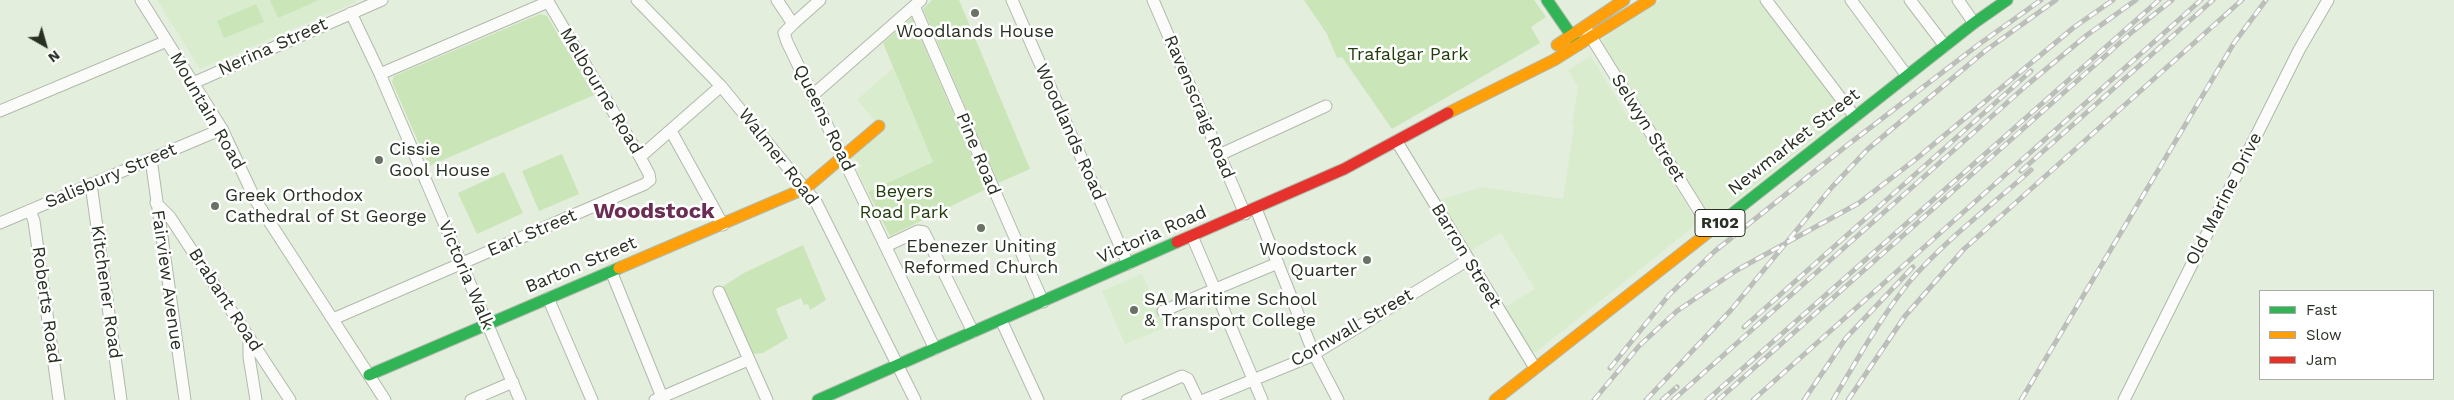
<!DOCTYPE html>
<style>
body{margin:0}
#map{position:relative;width:2454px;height:400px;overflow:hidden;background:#e3eedd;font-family:"Work Sans",sans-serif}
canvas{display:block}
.legend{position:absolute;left:2259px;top:290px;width:175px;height:90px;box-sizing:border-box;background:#fff;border:1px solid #a9aca7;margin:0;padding:6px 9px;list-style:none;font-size:15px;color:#283023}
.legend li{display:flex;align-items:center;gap:10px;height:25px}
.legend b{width:25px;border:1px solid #a9aca7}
.north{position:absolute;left:20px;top:20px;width:50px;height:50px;-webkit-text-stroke:4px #fff;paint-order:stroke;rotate:142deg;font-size:14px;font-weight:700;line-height:20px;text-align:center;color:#283023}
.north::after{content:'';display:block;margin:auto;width:18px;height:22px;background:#283023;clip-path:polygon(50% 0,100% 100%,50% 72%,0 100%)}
</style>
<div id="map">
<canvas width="2454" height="400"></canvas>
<ul class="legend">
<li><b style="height:6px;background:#30b455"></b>Fast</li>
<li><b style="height:6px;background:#ff9f0a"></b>Slow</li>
<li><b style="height:6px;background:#e5322d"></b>Jam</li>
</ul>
<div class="north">N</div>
</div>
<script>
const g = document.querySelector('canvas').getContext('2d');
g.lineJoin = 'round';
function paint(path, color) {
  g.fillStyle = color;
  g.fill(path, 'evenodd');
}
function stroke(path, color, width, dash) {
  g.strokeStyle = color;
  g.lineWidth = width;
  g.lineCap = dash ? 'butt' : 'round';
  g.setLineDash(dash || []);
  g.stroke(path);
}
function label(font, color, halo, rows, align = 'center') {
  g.font = font + ' "Work Sans",sans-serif';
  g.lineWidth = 5;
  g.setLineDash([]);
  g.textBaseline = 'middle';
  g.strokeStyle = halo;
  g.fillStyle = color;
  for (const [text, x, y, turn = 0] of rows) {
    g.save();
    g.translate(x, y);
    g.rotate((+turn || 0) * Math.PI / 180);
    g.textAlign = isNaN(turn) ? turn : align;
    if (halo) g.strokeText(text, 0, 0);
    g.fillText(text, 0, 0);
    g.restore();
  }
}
paint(new Path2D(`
 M157,0H355L356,2L200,69Z
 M1661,0H1761L1846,113L1712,219H1709L1601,43L1604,38Z
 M1591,56L1626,114L1630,112L1695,219L1692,228L1536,352L1531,351L1505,307L1535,289L1501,233L1470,251L1440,200L1482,187L1563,199L1574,126L1572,125L1578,87L1568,70Z
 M893,68L933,162L868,192L857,170L862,166L852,157L883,130L857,100Z
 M1142,274L1166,327L1125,344L1102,291Z`), '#daecce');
paint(new Path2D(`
 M270,0H317V1L278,18Z
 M932,0H959L1030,169L998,183L923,9Z
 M1304,0H1534L1546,17L1531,27L1540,43L1392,129L1342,57L1337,58L1327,34Z
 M256,4L264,22L224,38L217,21Z
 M540,14L547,16L594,95L429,166L392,82L394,76Z
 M912,18L986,189L890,236L868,192L933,162L883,43Z
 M562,154L579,194L539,211L522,171Z
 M504,172L523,213L477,234L458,193Z
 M803,245L826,300L810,310L808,304L804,305L801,298L776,309L788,338L763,353L755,354L750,351L722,287L744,273Z`), '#cae5b8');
const street = new Path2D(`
 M141,0L222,129L256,201L385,400
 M637,0L721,86L816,202L915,400
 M777,0L793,24L784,33L787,42L935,349
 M1012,0L1128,264
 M1153,0L1245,214
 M1766,0L1855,117
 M1851,0L1907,76
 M1910,0L1945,46
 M1958,0L1974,23
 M914,6L1043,302
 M351,13L380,74L520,400
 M793,24L820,0
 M1588,32L1711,230
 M380,74L548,2
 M193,83L382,0
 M813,95L921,0
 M0,111L167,41
 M671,131L723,225
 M1397,142L1535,368
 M1219,155L1326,106
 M640,157L721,86
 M151,159L185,400
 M91,184L121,400
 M156,203L170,217L290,400
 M1256,209L1314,354L1338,400
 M30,210L34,221L59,400
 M0,223L222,129
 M1192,236L1262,400
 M886,246L918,231L924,232L973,332
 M611,271L662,397
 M719,292L767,400
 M548,298L592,400
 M1163,311L1278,263
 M333,319L645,184L650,180L649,174L640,157L547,0
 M1001,320L1038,400
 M249,337V357L256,400
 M471,400L513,382
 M655,400L748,360
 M1127,400L1182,376L1188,379L1198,400
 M1204,400L1309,357L1468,260
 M2124,400L2299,50L2328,0`);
const fast = new Path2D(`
 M1547,0L1578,45
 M1710,231L1974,23L2007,0
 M369,375L619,268
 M818,400L1177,242`);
const slow = new Path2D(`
 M1557,45L1624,0
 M1448,113L1554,60L1650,0
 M619,268L806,188L879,126
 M1495,400L1710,231`);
const jam = new Path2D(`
 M1177,242L1344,169L1448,113`);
stroke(street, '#b1b9ac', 13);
stroke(fast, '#b1b9ac', 13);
stroke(slow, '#b1b9ac', 13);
stroke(jam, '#b1b9ac', 13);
stroke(street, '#fbfcfa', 11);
stroke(fast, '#30b455', 11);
stroke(slow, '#ff9f0a', 11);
stroke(jam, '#e5322d', 11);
const rail = new Path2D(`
 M2021,171L2213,0
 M1744,327L2031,71
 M1610,368L1669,295L1715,251L1845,147L1978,45L2041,0
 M1594,400L1639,346L1677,311L1737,270L1859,203L1916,159L2073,28L2113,0
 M1646,400L1731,310L1832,187L1868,149L1985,51L2056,0
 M1662,400L1677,387
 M1673,400L2027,85L2087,35L2136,0
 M1707,400L2159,0
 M1718,400L2132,32L2172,0
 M1753,400L2201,0
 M1804,400L1846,338L1913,267
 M1833,400C1857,360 1880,318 1910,281C1945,240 1991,206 2031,170
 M1848,400L1905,316L1964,249L2242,0
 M2021,400L2234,43L2266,0`);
stroke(rail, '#bcbeba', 5);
stroke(rail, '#fff', 3, [9]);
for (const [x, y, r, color] of [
 [975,13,5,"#697264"],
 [379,160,5,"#697264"],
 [215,206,5,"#697264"],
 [981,228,5,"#697264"],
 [1367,260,5,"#697264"],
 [1134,310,5,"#697264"]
]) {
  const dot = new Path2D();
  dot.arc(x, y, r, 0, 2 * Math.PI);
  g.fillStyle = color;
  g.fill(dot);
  stroke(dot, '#fff', 2);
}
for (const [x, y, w] of [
 [1720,223,50]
]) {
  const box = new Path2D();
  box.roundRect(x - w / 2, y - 13.5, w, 27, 4);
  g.fillStyle = '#fff';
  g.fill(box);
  stroke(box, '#283023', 1);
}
label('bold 16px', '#283023', null, [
 ["R102",1720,223]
]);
label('18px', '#283023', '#fff', [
 ["Woodlands House",975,32,"center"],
 ["Cissie",389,150],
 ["Gool House",389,171],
 ["Greek Orthodox",225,196],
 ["Cathedral of St George",225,217],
 ["Ebenezer Uniting",981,247,"center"],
 ["Reformed Church",981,268,"center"],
 ["Woodstock",1357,250,"right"],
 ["Quarter",1357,271,"right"],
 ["SA Maritime School",1144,300],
 ["& Transport College",1144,321]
], 'left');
label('18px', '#283023', '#fff', [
 ["Nerina Street",273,47,-24],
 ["Melbourne Road",601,91,59],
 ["Ravenscraig Road",1199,107,67],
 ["Mountain Road",207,111,60],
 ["Queens Road",824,118,64],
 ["Selwyn Street",1648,128,58],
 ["Woodlands Road",1070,132,66],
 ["Newmarket Street",1794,142,-38],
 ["Pine Road",978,154,67],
 ["Walmer Road",778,157,52],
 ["Salisbury Street",111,176,-23],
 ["Old Marine Drive",2224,199,-63],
 ["Earl Street",532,233,-23],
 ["Victoria Road",1152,235,-24],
 ["Barron Street",1466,256,59],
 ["Barton Street",581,265,-23],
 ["Victoria Walk",466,275,67],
 ["Fairview Avenue",167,280,82],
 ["Kitchener Road",106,292,82],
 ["Brabant Road",225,300,57],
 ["Roberts Road",46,305,82],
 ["Cornwall Street",1352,328,-30]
]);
label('18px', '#233d0c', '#fff', [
 ["Trafalgar Park",1408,55],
 ["Beyers",904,192],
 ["Road Park",904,213]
]);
label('bold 22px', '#6a2d54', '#fff', [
 ["Woodstock",654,212]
]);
</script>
